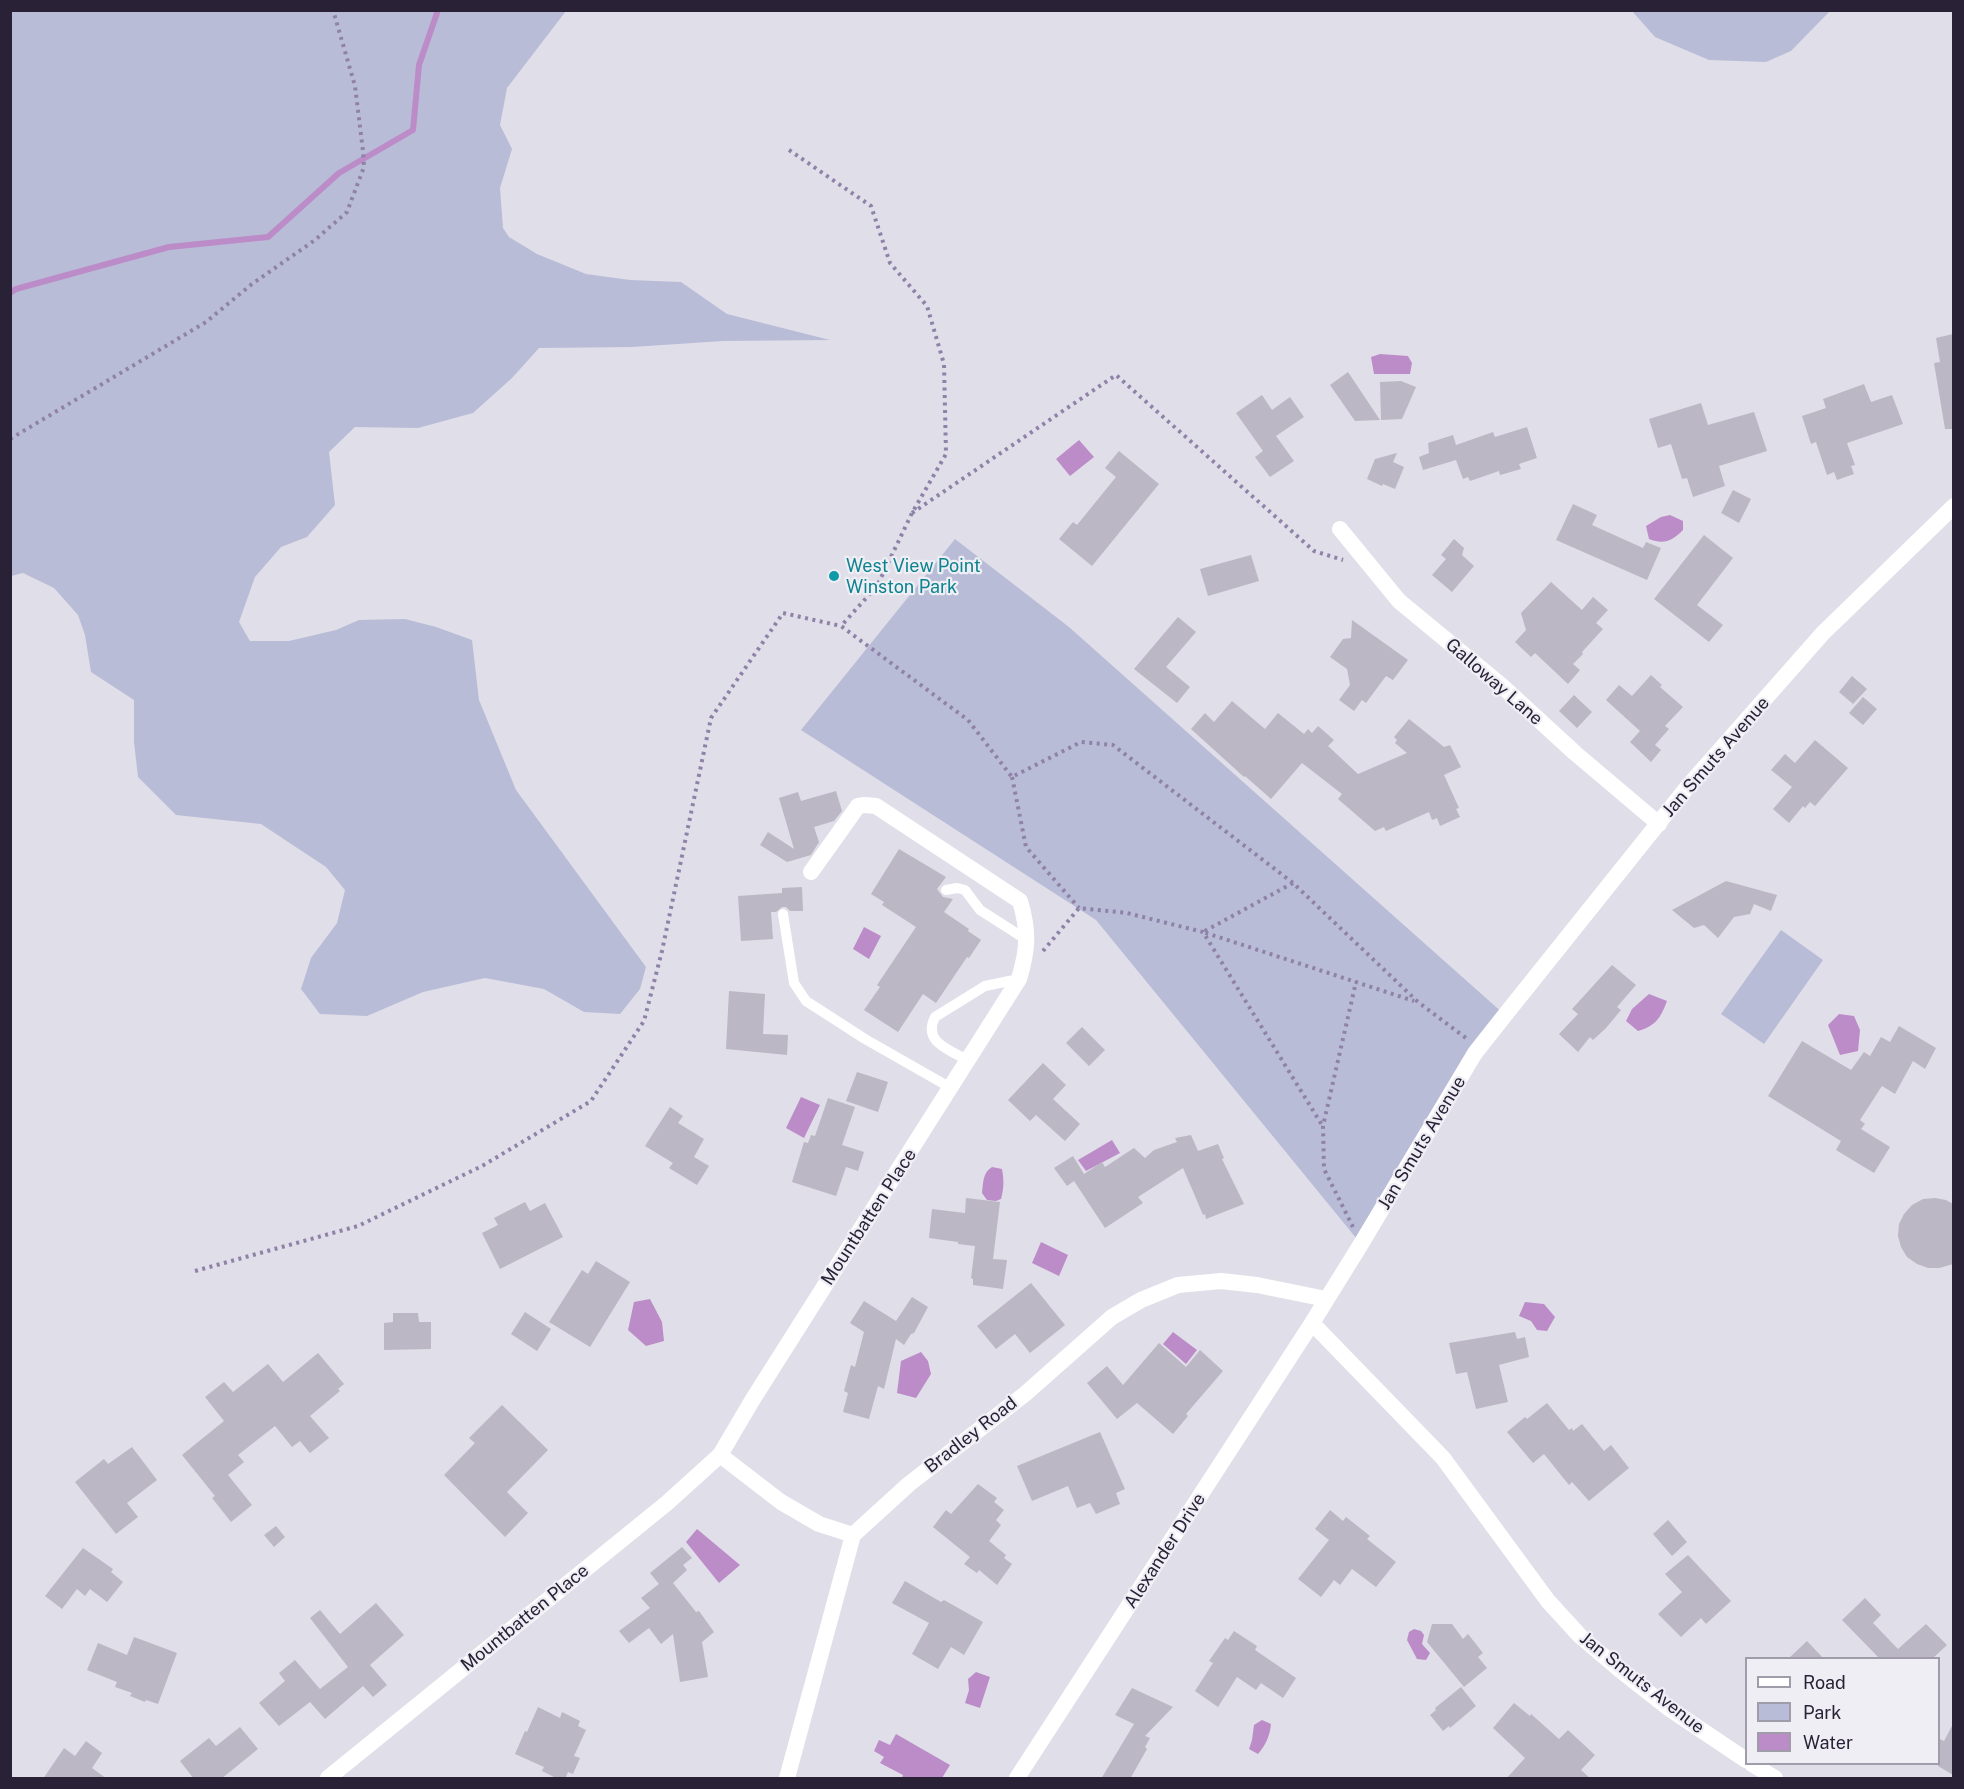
<!DOCTYPE html>
<style>
body{margin:0}
#map{position:relative;width:1964px;height:1789px;overflow:hidden;background:#e0dee8;font-family:"Public Sans",sans-serif}
canvas{display:block}
.frame{position:absolute;inset:0;border:12px solid #292236;pointer-events:none}
.legend{position:absolute;left:1745px;top:1657px;width:195px;height:108px;box-sizing:border-box;background:#efeef5;border:2px solid #a09ca9;margin:0;padding:8px 10px;list-style:none;font-size:18px;color:#292236}
.legend li{display:flex;align-items:center;gap:12px;height:30px}
.legend b{width:30px;border:2px solid #a09ca9}
</style>
<div id="map">
<canvas width="1964" height="1789"></canvas>
<div class="frame"></div>
<ul class="legend">
<li><b style="height:8px;background:#fff"></b>Road</li>
<li><b style="height:16px;background:#b9bcd7"></b>Park</li>
<li><b style="height:16px;background:#bc8cc8"></b>Water</li>
</ul>
</div>
<script>
const g = document.querySelector('canvas').getContext('2d');
g.lineJoin = 'round';
function paint(path, color) {
  g.fillStyle = color;
  g.fill(path, 'evenodd');
}
function stroke(path, color, width, dash) {
  g.strokeStyle = color;
  g.lineWidth = width;
  g.lineCap = dash ? 'butt' : 'round';
  g.setLineDash(dash || []);
  g.stroke(path);
}
function label(font, color, halo, rows, align = 'center') {
  g.font = font + ' "Public Sans",sans-serif';
  g.lineWidth = 4.5;
  g.setLineDash([]);
  g.textBaseline = 'middle';
  g.strokeStyle = halo;
  g.fillStyle = color;
  for (const [text, x, y, turn = 0] of rows) {
    g.save();
    g.translate(x, y);
    g.rotate((+turn || 0) * Math.PI / 180);
    g.textAlign = isNaN(turn) ? turn : align;
    if (halo) g.strokeText(text, 0, 0);
    g.fillText(text, 0, 0);
    g.restore();
  }
}
paint(new Path2D(`
 M11,10L566,11L507,88L500,125L512,149L500,188L503,228L509,237L537,254L586,274L630,280L681,282L727,314L830,340L723,341L632,347L539,348L512,378L473,413L418,428L355,427L329,452L335,505L307,537L281,547L255,577L239,622L250,641H289L336,630L359,620L405,619L436,627L472,640L479,700L516,790L646,967L640,989L620,1014L584,1012L544,989L485,978L423,992L367,1016L320,1014L301,989L311,958L337,923L345,890L326,867L261,824L176,815L138,777L134,742V700L91,672L85,635L78,615L54,588L23,573L11,576Z
 M1632,11H1830L1791,51L1766,62L1709,60L1655,37Z
 M955,539L1069,627L1505,1015L1361,1244L1096,920L801,730Z
 M1781,930L1823,960L1764,1044L1721,1014Z`), '#b9bcd7');
paint(new Path2D(`
 M1380,354L1408,356L1412,363L1410,374H1374L1371,357Z
 M1079,440L1094,457L1070,476L1056,459Z
 M1670,515L1683,521V530C1672,541 1664,545 1649,539L1646,526L1661,517Z
 M864,927L881,936L869,959L853,949Z
 M1649,994L1667,1001C1661,1017 1656,1026 1638,1031L1626,1021L1632,1009Z
 M1839,1014L1854,1016L1860,1030L1858,1051L1840,1055L1828,1025Z
 M801,1097L820,1105L804,1138L786,1128Z
 M1112,1140L1120,1153L1086,1171L1078,1160Z
 M992,1167L1002,1169C1004,1180 1004,1188 1001,1199L996,1201L987,1200L982,1193C983,1183 983,1172 992,1167Z
 M1041,1242L1068,1255L1059,1276L1032,1263Z
 M650,1299L662,1322L664,1341L646,1346L628,1330L634,1302Z
 M1525,1302L1544,1304L1555,1317L1547,1331L1537,1330L1531,1321L1519,1316Z
 M1173,1332L1197,1350L1186,1364L1163,1344Z
 M921,1352L928,1361L931,1374L916,1398L897,1393L901,1361Z
 M697,1529L740,1565L719,1583L686,1542Z
 M1414,1629L1421,1631L1424,1635L1422,1644L1430,1653L1426,1660L1417,1659L1407,1640L1409,1632Z
 M976,1672L990,1677L980,1708L965,1703L969,1690L968,1679Z
 M1262,1720L1271,1724C1270,1735 1266,1745 1258,1754L1249,1749L1252,1740L1254,1725Z
 M896,1734L950,1765L942,1778H902L903,1775L880,1763L884,1757L874,1751L879,1740L890,1745Z`), '#bc8cc8');
stroke(new Path2D(`
 M10,293L16,289L169,247L268,237L339,173L413,130L419,65L438,10`), '#bc8cc8', 6);
paint(new Path2D(`
 M1953,334V429H1945L1934,363L1940,362L1936,338Z
 M1348,372L1380,420L1355,421L1330,385Z
 M1401,381L1416,387L1402,419L1381,420L1380,382Z
 M1864,384L1871,402L1892,395L1903,424L1847,443L1855,465L1851,466L1854,474L1837,480L1834,472L1827,475L1816,442L1811,444L1802,416L1826,408L1823,399Z
 M1262,395L1272,410L1290,397L1304,417L1276,436L1294,461L1270,477L1255,457L1263,451L1236,413Z
 M1701,403L1708,425L1754,412L1767,451L1719,466L1725,486L1693,497L1687,478L1682,479L1671,444L1658,448L1649,419Z
 M1527,427L1537,458L1519,464L1521,469L1500,475L1499,471L1470,481L1468,477L1463,479L1456,460L1423,470L1419,457L1429,453L1428,443L1453,435L1456,445L1493,432L1495,437Z
 M1119,451L1159,484L1092,566L1059,539L1073,522L1077,525L1116,477L1105,468Z
 M1397,453L1393,462L1404,467L1395,489L1383,484L1382,486L1367,479L1375,459Z
 M1733,490L1751,499L1739,523L1721,513Z
 M1573,504L1597,515L1592,525L1643,548L1646,542L1661,548L1647,580L1556,540Z
 M1704,535L1733,558L1697,605L1723,625L1709,642L1654,599Z
 M1454,539L1464,548L1462,555L1474,566L1452,592L1432,575L1446,559L1441,555Z
 M1251,555L1259,581L1208,596L1200,569Z
 M1551,582L1582,610L1593,597L1608,610L1596,623L1603,629L1582,652L1583,654L1573,664L1580,670L1568,684L1535,653L1531,657L1515,642L1526,630L1521,613Z
 M1178,617L1196,632L1166,667L1190,687L1177,703L1134,669Z
 M1352,620L1408,660L1393,680L1386,676L1366,703L1362,700L1354,711L1339,700L1350,685L1347,669L1330,657L1343,639L1351,638Z
 M1651,675L1662,685L1660,687L1683,707L1665,726L1669,729L1655,745L1661,750L1651,762L1630,742L1640,731L1606,700L1619,685L1632,696Z
 M1852,676L1867,689L1853,704L1839,692Z
 M1574,695L1592,712L1577,728L1559,711Z
 M1863,697L1877,709L1863,725L1849,713Z
 M1232,701L1265,729L1278,713L1304,734L1308,729L1312,733L1318,726L1334,740L1328,746L1358,774L1407,753L1395,743L1397,740L1394,737L1409,719L1444,747L1450,745L1461,767L1444,775L1459,808L1456,809L1460,817L1440,826L1437,818L1432,820L1429,812L1386,831L1384,827L1375,831L1338,799L1342,794L1302,763L1271,799L1245,776L1244,777L1191,729L1205,713L1214,722Z
 M1815,740L1848,768L1815,806L1810,802L1805,808L1803,806L1789,823L1773,809L1792,787L1771,770L1785,754L1795,763Z
 M836,791L842,811L834,821L814,827L819,842L811,855L787,862L760,845L768,832L794,849L779,798L798,792L801,801Z
 M899,849L946,877L937,889L943,897L953,899L944,912L969,929L968,931L981,940L969,958L967,957L936,1003L923,994L898,1032L864,1010L880,987L877,985L916,927L882,905L884,902L871,894Z
 M1726,881L1777,895L1771,911L1754,904L1750,914L1734,917L1718,938L1704,925L1694,928L1672,910Z
 M802,887L803,911H790L786,907H782L776,912H771L773,939L741,941L738,896L782,893V888Z
 M1612,965L1636,985L1617,1007L1621,1010L1606,1028L1593,1040L1590,1037L1578,1052L1559,1034L1578,1014L1572,1009Z
 M729,991L765,994L763,1034L788,1035L787,1055L726,1049Z
 M1899,1026L1936,1048L1925,1069L1913,1061L1895,1094L1882,1086L1860,1120L1865,1124L1861,1129L1890,1147L1874,1173L1836,1150L1841,1141L1768,1096L1802,1041L1851,1070L1864,1052L1870,1056L1881,1037L1890,1042Z
 M1082,1027L1105,1050L1089,1066L1066,1043Z
 M1043,1063L1066,1085L1053,1099L1080,1124L1065,1141L1036,1115L1030,1121L1008,1100Z
 M857,1072L888,1082L878,1112L846,1101Z
 M828,1098L855,1107L842,1145L864,1152L858,1171L846,1167L836,1196L792,1182L804,1142L808,1143L811,1135L815,1136Z
 M670,1107L683,1116L678,1123L704,1139L694,1157L709,1166L697,1185L669,1168L673,1163L645,1146Z
 M1191,1135L1198,1151L1218,1144L1224,1158L1222,1159L1244,1204L1206,1219L1205,1214L1203,1215L1183,1168L1138,1197L1143,1203L1105,1228L1074,1181L1067,1186L1054,1168L1073,1156L1084,1174L1102,1162L1105,1167L1134,1148L1145,1158L1154,1150L1177,1142L1175,1138Z
 M966,1198L1000,1202L993,1259L1007,1260L1003,1289L973,1285V1279L971,1278L975,1246L958,1244V1242L929,1238L932,1209L965,1213Z
 M1935,1198L1946,1200L1953,1204V1264L1939,1268H1928L1917,1264L1907,1257L1901,1247L1898,1236L1899,1224L1904,1214L1912,1205L1923,1199Z
 M525,1202L530,1211L545,1203L563,1237L500,1269L482,1233L498,1225L494,1218Z
 M596,1261L630,1282L590,1347L549,1322L582,1270L588,1274Z
 M1031,1283L1065,1325L1030,1353L1015,1334L996,1349L977,1326Z
 M912,1297L928,1307L914,1333L911,1334L904,1345L896,1339L884,1389L878,1386L869,1419L843,1412L848,1393L844,1391L851,1365L855,1367L864,1332L850,1323L864,1301L896,1321Z
 M525,1312L551,1329L537,1351L511,1334Z
 M393,1313H418L419,1322H431V1349L384,1350V1323L393,1322Z
 M1515,1332L1517,1339L1525,1337L1529,1357L1499,1365L1508,1402L1476,1409L1467,1372L1456,1374L1449,1343Z
 M1159,1343L1186,1367L1200,1350L1223,1371L1186,1414L1188,1416L1173,1434L1137,1403L1117,1419L1087,1383L1107,1366L1123,1385Z
 M318,1353L344,1384L338,1389L340,1391L310,1416L329,1438L310,1453L300,1441L292,1447L275,1426L238,1455L244,1462L228,1475L252,1505L231,1522L212,1498L215,1496L182,1455L224,1421L205,1397L224,1382L233,1392L268,1364L283,1382Z
 M1547,1403L1569,1430L1572,1428L1573,1431L1582,1424L1604,1451L1611,1445L1629,1468L1589,1501L1572,1482L1569,1485L1544,1454L1533,1463L1507,1432L1525,1417L1527,1419Z
 M502,1405L548,1450L507,1492L528,1513L505,1537L444,1475L475,1443L469,1438Z
 M1100,1432L1125,1489L1116,1493L1120,1504L1096,1514L1090,1503L1077,1508L1068,1486L1032,1501L1017,1466Z
 M132,1447L157,1480L127,1503L138,1517L116,1534L75,1482L104,1459L108,1464Z
 M978,1484L997,1498L994,1502L1004,1510L996,1520L1001,1525L989,1541L1006,1555L1004,1558L1012,1564L997,1585L979,1570L977,1573L964,1564L970,1557L933,1527L946,1510L951,1514Z
 M1330,1510L1343,1521L1346,1517L1370,1536L1367,1539L1396,1562L1376,1587L1352,1569L1340,1585L1334,1580L1321,1597L1298,1579L1329,1540L1315,1529Z
 M1668,1520L1687,1542L1672,1556L1653,1534Z
 M276,1526L285,1537L274,1547L264,1535Z
 M682,1547L692,1558L683,1565L687,1570L673,1583L696,1612L699,1611L714,1632L702,1642L708,1677L680,1682L673,1634L661,1644L649,1628L629,1643L619,1631L650,1608L641,1598L659,1584L650,1573Z
 M83,1548L113,1569L111,1572L123,1582L107,1602L90,1589L85,1596L77,1589L62,1609L45,1596Z
 M1688,1555L1731,1601L1706,1624L1701,1618L1681,1637L1658,1614L1682,1592L1665,1574Z
 M905,1581L941,1602L944,1600L983,1622L964,1655L951,1647L938,1669L912,1654L929,1623L892,1603Z
 M1865,1598L1881,1615L1873,1623L1898,1649L1926,1624L1947,1645L1932,1659H1880L1842,1620Z
 M376,1603L404,1635L370,1665L387,1685L373,1697L363,1686L325,1719L310,1702L279,1726L259,1703L285,1681L279,1673L295,1660L320,1689L348,1667L310,1618L320,1610L340,1634Z
 M1432,1624H1452L1463,1639L1468,1634L1483,1653L1478,1657L1487,1668L1464,1687L1427,1642Z
 M1234,1631L1257,1646L1255,1650L1296,1678L1283,1698L1261,1683L1256,1690L1237,1677L1218,1707L1195,1691L1213,1663L1209,1661L1225,1638L1228,1640Z
 M134,1637L177,1653L158,1704L146,1700L145,1702L130,1696L132,1693L115,1687L117,1682L87,1670L98,1643L127,1655Z
 M1807,1641L1824,1659H1788Z
 M1461,1687L1476,1706L1450,1728L1449,1726L1443,1731L1430,1715L1436,1710L1435,1708Z
 M1132,1688L1173,1707L1145,1736L1150,1738L1145,1747L1147,1749L1130,1779H1101L1134,1724L1115,1715Z
 M1514,1703L1530,1716L1531,1714L1559,1739L1568,1730L1595,1755L1581,1770L1591,1779H1506L1525,1758L1493,1728Z
 M538,1707L560,1718L562,1712L580,1721L578,1726L586,1730L574,1756L580,1758L573,1774L568,1772L565,1779H558L542,1771L544,1767L515,1754L525,1731L527,1732Z
 M1953,1724V1775L1938,1766V1738L1944,1741Z
 M240,1727L258,1749L221,1779H194L180,1761L209,1738L216,1746Z
 M86,1741L102,1753L92,1768L107,1779H43L64,1748L75,1756Z`), '#bbb7c5');
stroke(new Path2D(`
 M789,150L871,206L890,263L927,306L944,364L946,454L912,513L877,586L841,626
 M10,439L206,322L252,284L315,240L347,212L364,167L363,151L355,86L333,10
 M912,513L1116,375L1314,551L1343,560
 M1012,777L1026,847L1079,908
 M1293,883L1203,932L1414,1001
 M1043,951L1079,908L1127,913L1203,932L1322,1125
 M1353,1227L1324,1169L1323,1126L1356,982
 M195,1271L358,1226L482,1166L591,1101L644,1021L662,951L711,718L783,613L841,626L968,720L1012,777L1081,742L1113,745L1293,883L1418,1002L1466,1038`), '#8f82a8', 4, [3, 4.5]);
stroke(new Path2D(`
 M946,890L957,888L965,890L980,910L1027,940
 M783,914L794,983L806,1001L865,1039L951,1088
 M969,1061C951,1050 922,1043 935,1017L985,986L1019,979`), '#fff', 10);
stroke(new Path2D(`
 M1340,529L1399,601L1502,686L1575,753L1659,824
 M720,1455L781,1502L819,1524L853,1535
 M1746,1760L1667,1707L1620,1670L1580,1636L1548,1601L1443,1458L1312,1323L1361,1244L1475,1053L1505,1015L1689,785L1823,633L1954,506
 M1752,1764L1775,1778
 M328,1778L667,1503L720,1455L753,1399L1019,979C1028,949 1029,931 1020,901L876,806L865,805L858,806L811,872
 M787,1778L853,1535L909,1484L1025,1394L1112,1317L1141,1300L1178,1285L1221,1281L1257,1285L1326,1299
 M1017,1778L1312,1323`), '#fff', 16);
for (const [x, y, r, color] of [
 [834,576,6,"#0f9aa8"]
]) {
  const dot = new Path2D();
  dot.arc(x, y, r, 0, 2 * Math.PI);
  g.fillStyle = color;
  g.fill(dot);
  stroke(dot, '#efeef5', 2);
}
label('18px', '#0d838f', '#efeef5', [
 ["West View Point",846,566],
 ["Winston Park",846,587]
], 'left');
label('18px', '#292236', '#efeef5', [
 ["Galloway Lane",1494,682,41],
 ["Jan Smuts Avenue",1716,757,-49],
 ["Jan Smuts Avenue",1422,1143,-59],
 ["Mountbatten Place",869,1217,-57],
 ["Bradley Road",971,1435,-38],
 ["Alexander Drive",1165,1551,-57],
 ["Mountbatten Place",525,1618,-39],
 ["Jan Smuts Avenue",1642,1683,38]
]);
</script>
